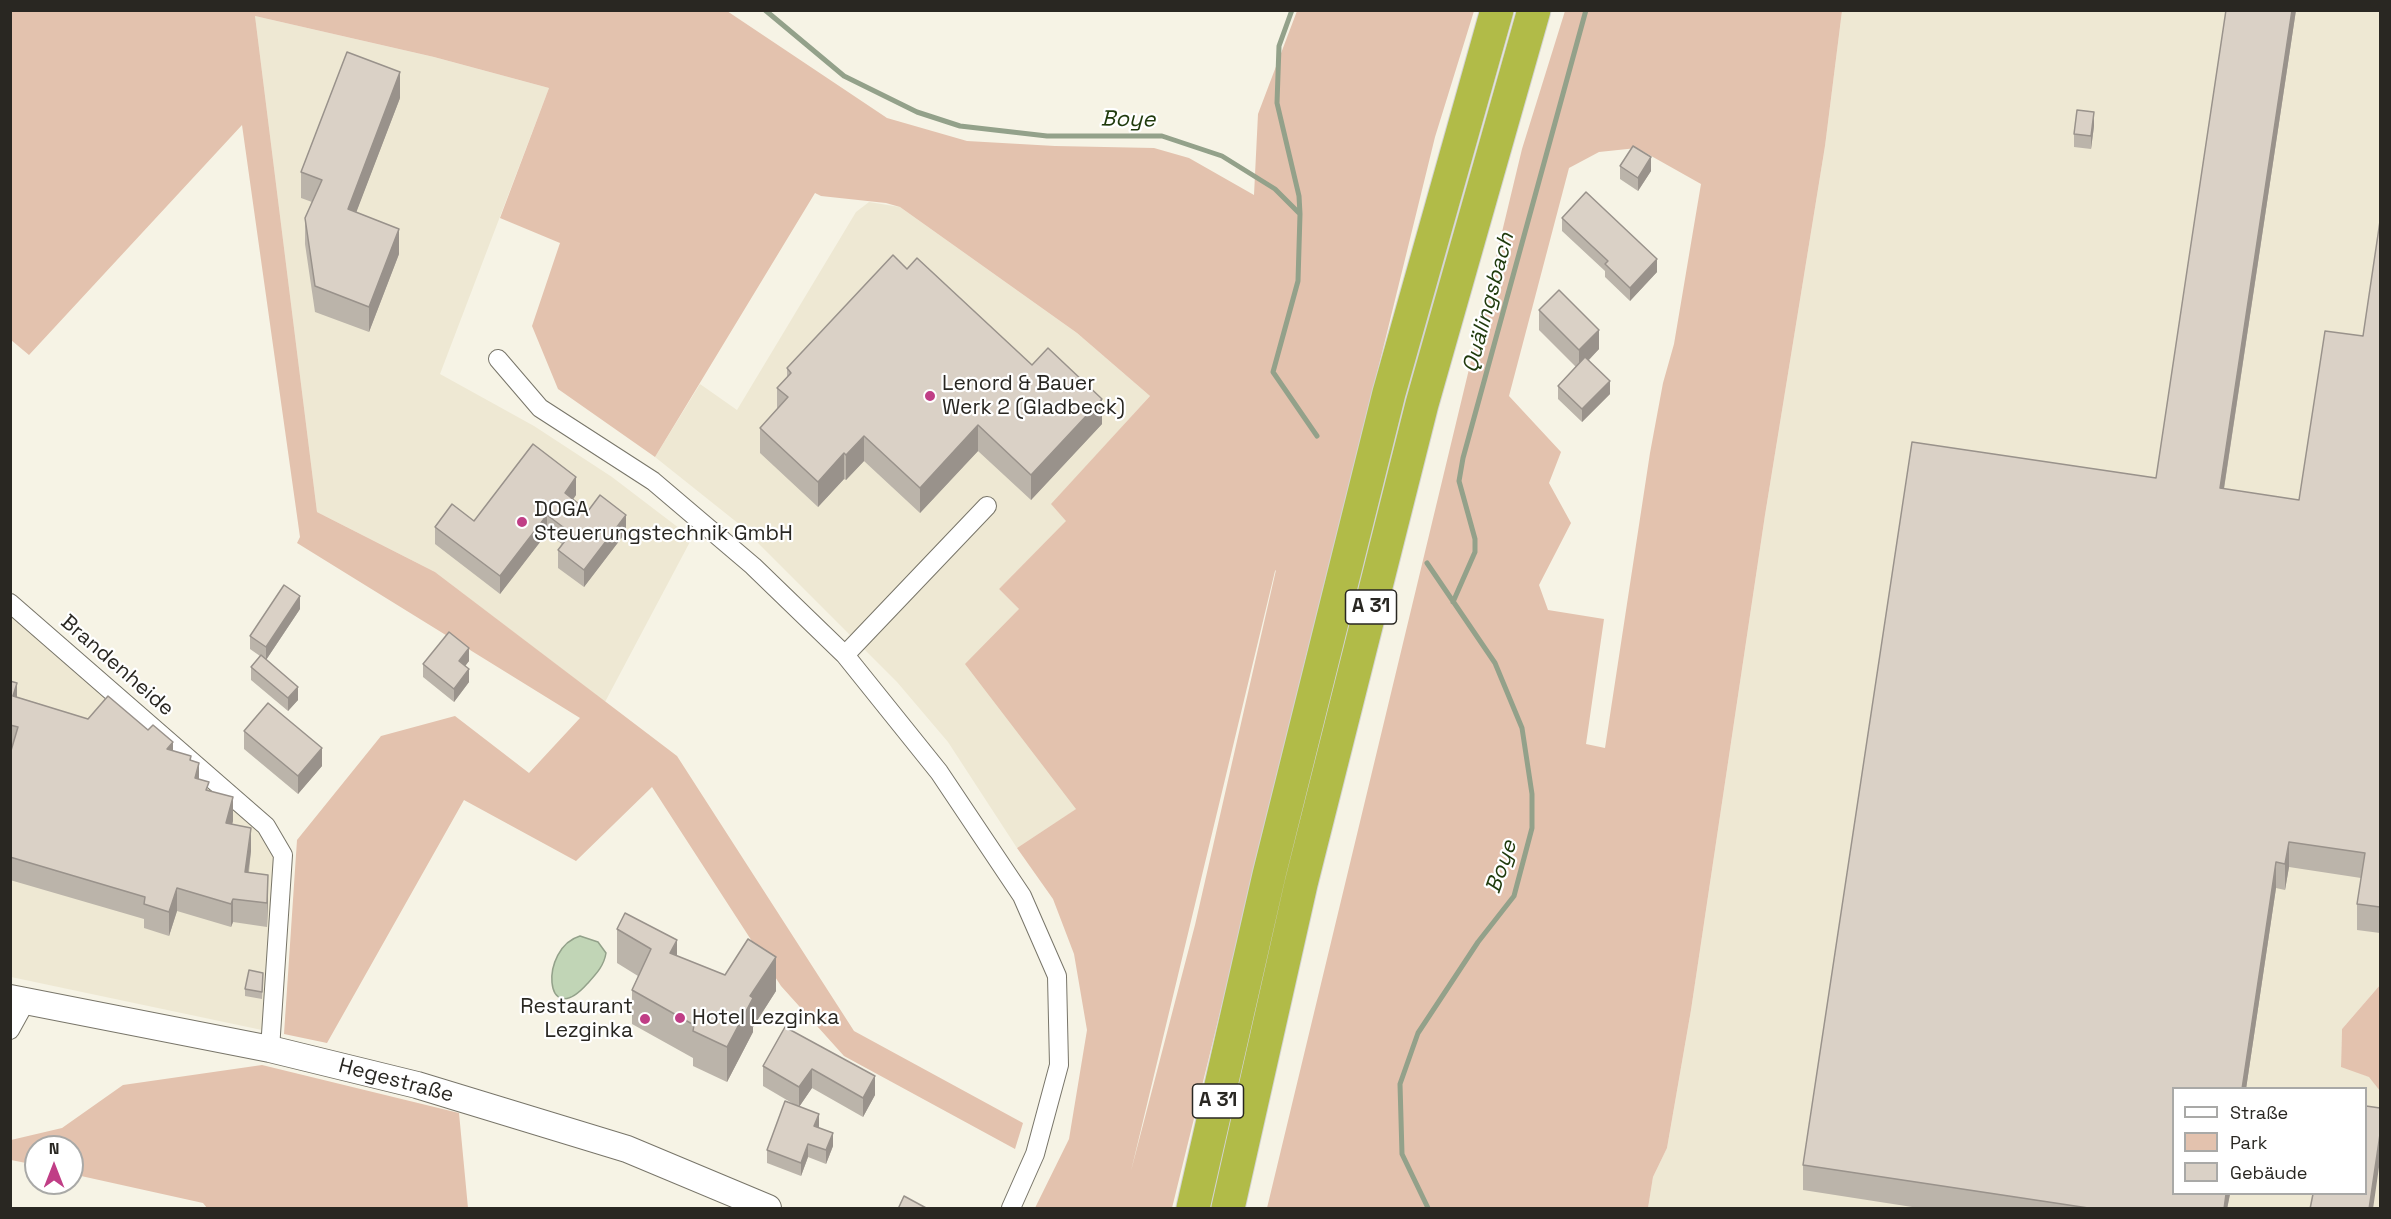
<!DOCTYPE html>
<meta charset="utf-8">
<style>
body{margin:0}
#map{position:relative;width:2391px;height:1219px;overflow:hidden;background:#f6f3e5;font-family:"Space Grotesk",sans-serif}
canvas{display:block}
.frame{position:absolute;inset:0;border:12px solid #292722;pointer-events:none}
.legend{position:absolute;left:2172px;top:1087px;width:195px;height:108px;box-sizing:border-box;background:#fff;border:2px solid #a9a9a7;margin:0;padding:8px 10px;list-style:none;font-size:18px;color:#292722}
.legend li{display:flex;align-items:center;gap:12px;height:30px}
.legend b{width:30px;border:2px solid #a9a9a7}
.north{position:absolute;left:24px;top:1135px;width:60px;height:60px;box-sizing:border-box;background:#fff;border:2px solid #a9a9a7;border-radius:50%;rotate:0deg;font-size:16px;font-weight:700;line-height:24px;text-align:center;color:#292722}
.north::after{content:'';display:block;margin:auto;width:21px;height:27px;background:#c03e86;clip-path:polygon(50% 0,100% 100%,50% 72%,0 100%)}
</style>
<div id="map">
<canvas width="2391" height="1219"></canvas>
<div class="frame"></div>
<ul class="legend">
<li><b style="height:8px;background:#fff"></b>Straße</li>
<li><b style="height:16px;background:#e3c2ae"></b>Park</li>
<li><b style="height:16px;background:#dad1c6"></b>Gebäude</li>
</ul>
<div class="north">N</div>
</div>
<script>
const g = document.querySelector('canvas').getContext('2d');
g.lineJoin = 'round';
function paint(path, color) {
  g.fillStyle = color;
  g.fill(path, 'evenodd');
}
function stroke(path, color, width, dash) {
  g.strokeStyle = color;
  g.lineWidth = width;
  g.lineCap = dash ? 'butt' : 'round';
  g.setLineDash(dash || []);
  g.stroke(path);
}
function label(font, color, halo, rows, align = 'center') {
  g.font = font + ' "Space Grotesk",sans-serif';
  g.lineWidth = 4.5;
  g.setLineDash([]);
  g.textBaseline = 'middle';
  g.strokeStyle = halo;
  g.fillStyle = color;
  for (const [text, x, y, turn = 0] of rows) {
    g.save();
    g.translate(x, y);
    g.rotate((+turn || 0) * Math.PI / 180);
    g.textAlign = isNaN(turn) ? turn : align;
    if (halo) g.strokeText(text, 0, 0);
    g.fillText(text, 0, 0);
    g.restore();
  }
}
paint(new Path2D(`
 M1842,11H2380V985L2342,1029L2341,1066L2370,1077L2380,1091V1208H1648L1653,1177L1667,1148L1691,1010L1765,515L1825,146ZM2174,1088H2366V1194H2174Z
 M255,16L434,57L549,88L440,374L534,426L612,477L692,538L605,702L435,572L317,512Z
 M869,202L900,207L1077,333L1150,396L1052,504L1067,521L999,589L1019,609L1078,808L1017,848L948,742L897,682L739,524L655,457L700,384L737,410L856,212Z
 M10,615L261,831L274,854L262,1030L11,977Z`), '#eee8d3');
paint(new Path2D(`
 M10,11H727L887,118L967,141L1055,146L1154,148L1189,158L1254,195L1258,114L1297,11H1474L1435,137L1172,1208H1035L1069,1139L1087,1030L1074,954L1053,899L1017,848L1076,809L965,664L1019,609L999,589L1066,521L1051,504L1150,396L1077,333L900,207L886,203L821,196L815,193L655,457L558,389L532,326L560,243L500,218L549,88L434,57L255,16L317,512L435,572L677,756L854,1031L1023,1123L1015,1149L844,1056L781,986L652,787L576,861L464,800L327,1043L284,1034L297,840L381,736L455,716L529,773L580,718L297,543L300,537L242,125L29,355L11,340ZM1276,570L1195,925L1131,1171L1275,571Z
 M1565,11H1842L1825,146L1765,515L1691,1010L1667,1148L1653,1177L1648,1208H1267L1522,149ZM1637,148L1701,184L1674,344L1663,383L1650,453L1605,748L1586,744L1604,619L1548,610L1539,585L1571,523L1549,483L1561,452L1509,396L1569,168L1599,152Z
 M2380,985V1091L2369,1077L2341,1067L2342,1029Z
 M262,1065L459,1113L468,1208H207L203,1203L72,1174V1147H36V1165L11,1160V1140L62,1128L123,1085Z`), '#e3c2ae');
const water = new Path2D(`
 M580,936L598,942L606,953C604,966 596,974 587,984C544,1032 539,948 580,936Z`);
paint(water, '#c1d5b6');
stroke(water, '#93a18a', 1.5);
stroke(new Path2D(`
 M765,10L844,76L917,112L960,126L1047,136H1162L1222,156L1275,189L1300,214L1298,281L1273,372L1317,436
 M1292,10L1279,46L1277,103L1299,196L1300,214
 M1427,563L1495,663L1522,728L1532,794V828L1514,896L1478,942L1418,1033L1400,1084L1402,1154L1428,1208
 M1453,602L1475,552V539L1459,481L1463,458L1586,10`), '#93a18a', 5);
const street = new Path2D(`
 M498,359L540,408L653,481L753,566L845,655L939,772L1022,896L1057,976L1059,1065L1035,1154L1011,1208
 M10,603L266,826L283,855L270,1049
 M845,655L987,506
 M10,1030L26,1001`);
const secondary = new Path2D(`
 M10,998L270,1049L417,1085L627,1149L768,1208`);
const highway = new Path2D(`
 M1193,1208L1269,875L1389,393L1497,10
 M1228,1208L1301,884L1422,404L1534,10`);
stroke(street, '#787569', 20);
stroke(secondary, '#787569', 28);
stroke(highway, '#d4d4d3', 35);
stroke(street, '#fff', 18);
stroke(secondary, '#fff', 26);
stroke(highway, '#b1bb48', 33);
paint(new Path2D(`
 M2226,10H2296L2224,489L2299,500L2363,336L2380,221V933L2357,930V904L2361,878L2289,867L2285,890L2276,888L2246,1089H2174V1194H2230L2227,1209H1925L1803,1190V1165L2156,478Z
 M400,98L356,212L399,254L369,332L315,312L305,244V218L312,202L301,198V172Z
 M2094,126L2091,149L2074,147V134Z
 M1620,166L1651,171L1638,191L1620,179Z
 M1562,218L1657,272L1630,301L1605,277V271L1562,231Z
 M907,269L1032,365L1102,424L1031,500L978,451L920,513L864,461L846,480L844,479L818,507L760,453V428L777,409V388L787,377V368Z
 M1539,310L1599,349L1589,360L1610,394L1582,422L1558,399V386L1576,367L1539,330Z
 M576,495L573,499L588,511L626,532L584,587L558,568V550L562,544L547,533L500,594L435,544V527L474,521Z
 M300,609L266,660L298,700L288,711L251,680V667L260,656L250,649V636Z
 M469,661L465,666L469,682L454,702L423,677V664Z
 M10,681L17,697L88,719L148,730L173,751L191,761L199,779L233,821L232,824L251,851L249,872L268,898L267,927L233,922L231,927L177,911L169,936L144,928V919L10,880V754L12,749L10,748Z
 M244,731L322,766L298,794L244,749Z
 M617,929L677,956L725,975L776,991L753,1027V1032L727,1082L693,1066V1058L632,1024V990L638,976L617,963Z
 M263,979L262,999L245,996V989Z
 M785,1027L875,1095L863,1117L812,1088L799,1107L819,1127V1128L833,1146L826,1164L808,1157L801,1176L767,1163V1150L797,1106L763,1086V1066Z`), '#bbb4aa');
paint(new Path2D(`
 M2292,10H2296L2220,514V488Z
 M400,72V98L348,234V209Z
 M2094,112V126L2091,149V136Z
 M1651,157V171L1638,191V178Z
 M399,229V254L369,332V307Z
 M1657,259V272L1630,301V288Z
 M1599,330V349L1579,370V350Z
 M1610,381V394L1582,422V409Z
 M1102,399V424L1031,500V475Z
 M978,425V451L920,513V488Z
 M864,436V461L846,480V455Z
 M844,453V479L818,507V482Z
 M576,477V495L565,511V493Z
 M547,515V533L500,594V576Z
 M626,515V532L584,587V570Z
 M300,596V609L266,660V647Z
 M469,648V661L459,674V661Z
 M469,669V682L454,702V689Z
 M17,683V706L13,696Z
 M298,687V700L288,711V698Z
 M173,742V766L167,749Z
 M322,748V766L298,794V776Z
 M199,763V787L195,778Z
 M233,797V821L226,846V823Z
 M251,828V851L245,895V872Z
 M2289,842V867L2285,890V864Z
 M2276,862V888L2246,1089H2242Z
 M268,875V898L267,927V903Z
 M177,888V911L169,936V912Z
 M233,899V922L231,927V904Z
 M677,940V974L670,953Z
 M776,957V991L753,1027V1032L727,1082V1047L750,996Z
 M812,1069V1088L799,1107V1087Z
 M875,1076V1095L863,1117V1098Z
 M819,1114V1127L814,1140V1126Z
 M833,1133V1146L826,1164V1150Z
 M2380,1134V1160L2373,1209H2369Z
 M808,1144V1157L801,1176V1163Z
 M2226,1194H2230L2227,1209H2224Z`), '#99928b');
const building = new Path2D(`
 M2226,10H2292L2220,488L2299,500L2325,331L2363,336L2380,221V907L2357,904L2365,853L2289,842L2285,864L2276,862L2242,1089H2174V1194H2226L2224,1209H2095L1803,1165L1912,442L2156,478Z
 M347,52L400,72L348,209L399,229L369,307L315,286L305,218L322,180L301,172Z
 M2077,110L2094,112L2091,136L2074,134Z
 M1633,146L1651,157L1638,178L1620,166Z
 M1586,192L1657,259L1630,288L1605,264L1608,261L1562,218Z
 M893,255L907,269L917,258L1032,365L1048,348L1102,399L1031,475L978,425L920,488L864,436L846,455L844,453L818,482L760,428L788,397L777,388L791,373L787,368Z
 M1559,290L1599,330L1579,350L1539,310Z
 M1585,357L1610,381L1582,409L1558,386Z
 M533,444L576,477L565,493L588,511L600,495L626,515L584,570L558,550L571,533L547,515L500,576L435,527L452,504L474,521Z
 M284,585L300,596L266,647L250,636Z
 M449,632L469,648L459,661L469,669L454,689L423,664Z
 M261,655L298,687L288,698L251,667Z
 M10,681L17,683L13,696L88,719L108,696L148,730L153,725L173,742L167,749L191,756L190,760L199,763L195,778L209,782L206,790L233,797L226,823L251,828L245,872L268,875L267,903L233,899L231,904L177,888L169,912L144,904L145,897L10,857V754L18,727L10,725Z
 M268,703L322,748L298,776L244,731Z
 M625,913L677,940L670,953L725,975L748,939L776,957L750,996L753,998L727,1047L693,1031L694,1025L632,990L651,949L617,929Z
 M249,970L263,973L262,992L245,989Z
 M785,1027L875,1076L863,1098L812,1069L799,1087L763,1066Z
 M785,1101L819,1114L814,1126L833,1133L826,1150L808,1144L801,1163L767,1150Z
 M2366,1106L2380,1108V1134L2369,1209H2310L2313,1194H2366Z
 M904,1196L928,1209H898Z`);
paint(building, '#dad1c6');
stroke(building, '#99928b', 1.5);
for (const [x, y, r, color] of [
 [930,396,6,"#c03e86"],
 [522,522,6,"#c03e86"],
 [680,1018,6,"#c03e86"],
 [645,1019,6,"#c03e86"]
]) {
  const dot = new Path2D();
  dot.arc(x, y, r, 0, 2 * Math.PI);
  g.fillStyle = color;
  g.fill(dot);
  stroke(dot, '#fff', 2);
}
for (const [x, y, w] of [
 [1371,607,51],
 [1218,1101,51]
]) {
  const box = new Path2D();
  box.roundRect(x - w / 2, y - 17, w, 34, 4.5);
  g.fillStyle = '#fff';
  g.fill(box);
  stroke(box, '#292722', 1.5);
}
label('bold 20px', '#292722', null, [
 ["A 31",1371,607],
 ["A 31",1218,1101]
]);
label('21px', '#292722', '#fff', [
 ["Lenord & Bauer",942,384],
 ["Werk 2 (Gladbeck)",942,408],
 ["DOGA",534,510],
 ["Steuerungstechnik GmbH",534,534],
 ["Restaurant",633,1007,"right"],
 ["Lezginka",633,1031,"right"],
 ["Hotel Lezginka",692,1018]
], 'left');
label('21px', '#292722', '#fff', [
 ["Brandenheide",117,666,41],
 ["Hegestraße",396,1081,15]
]);
label('italic 22px', '#1f3a0c', '#fff', [
 ["Boye",1128,120,1],
 ["Quälingsbach",1489,303,-75],
 ["Boye",1502,867,-71]
]);
</script>
